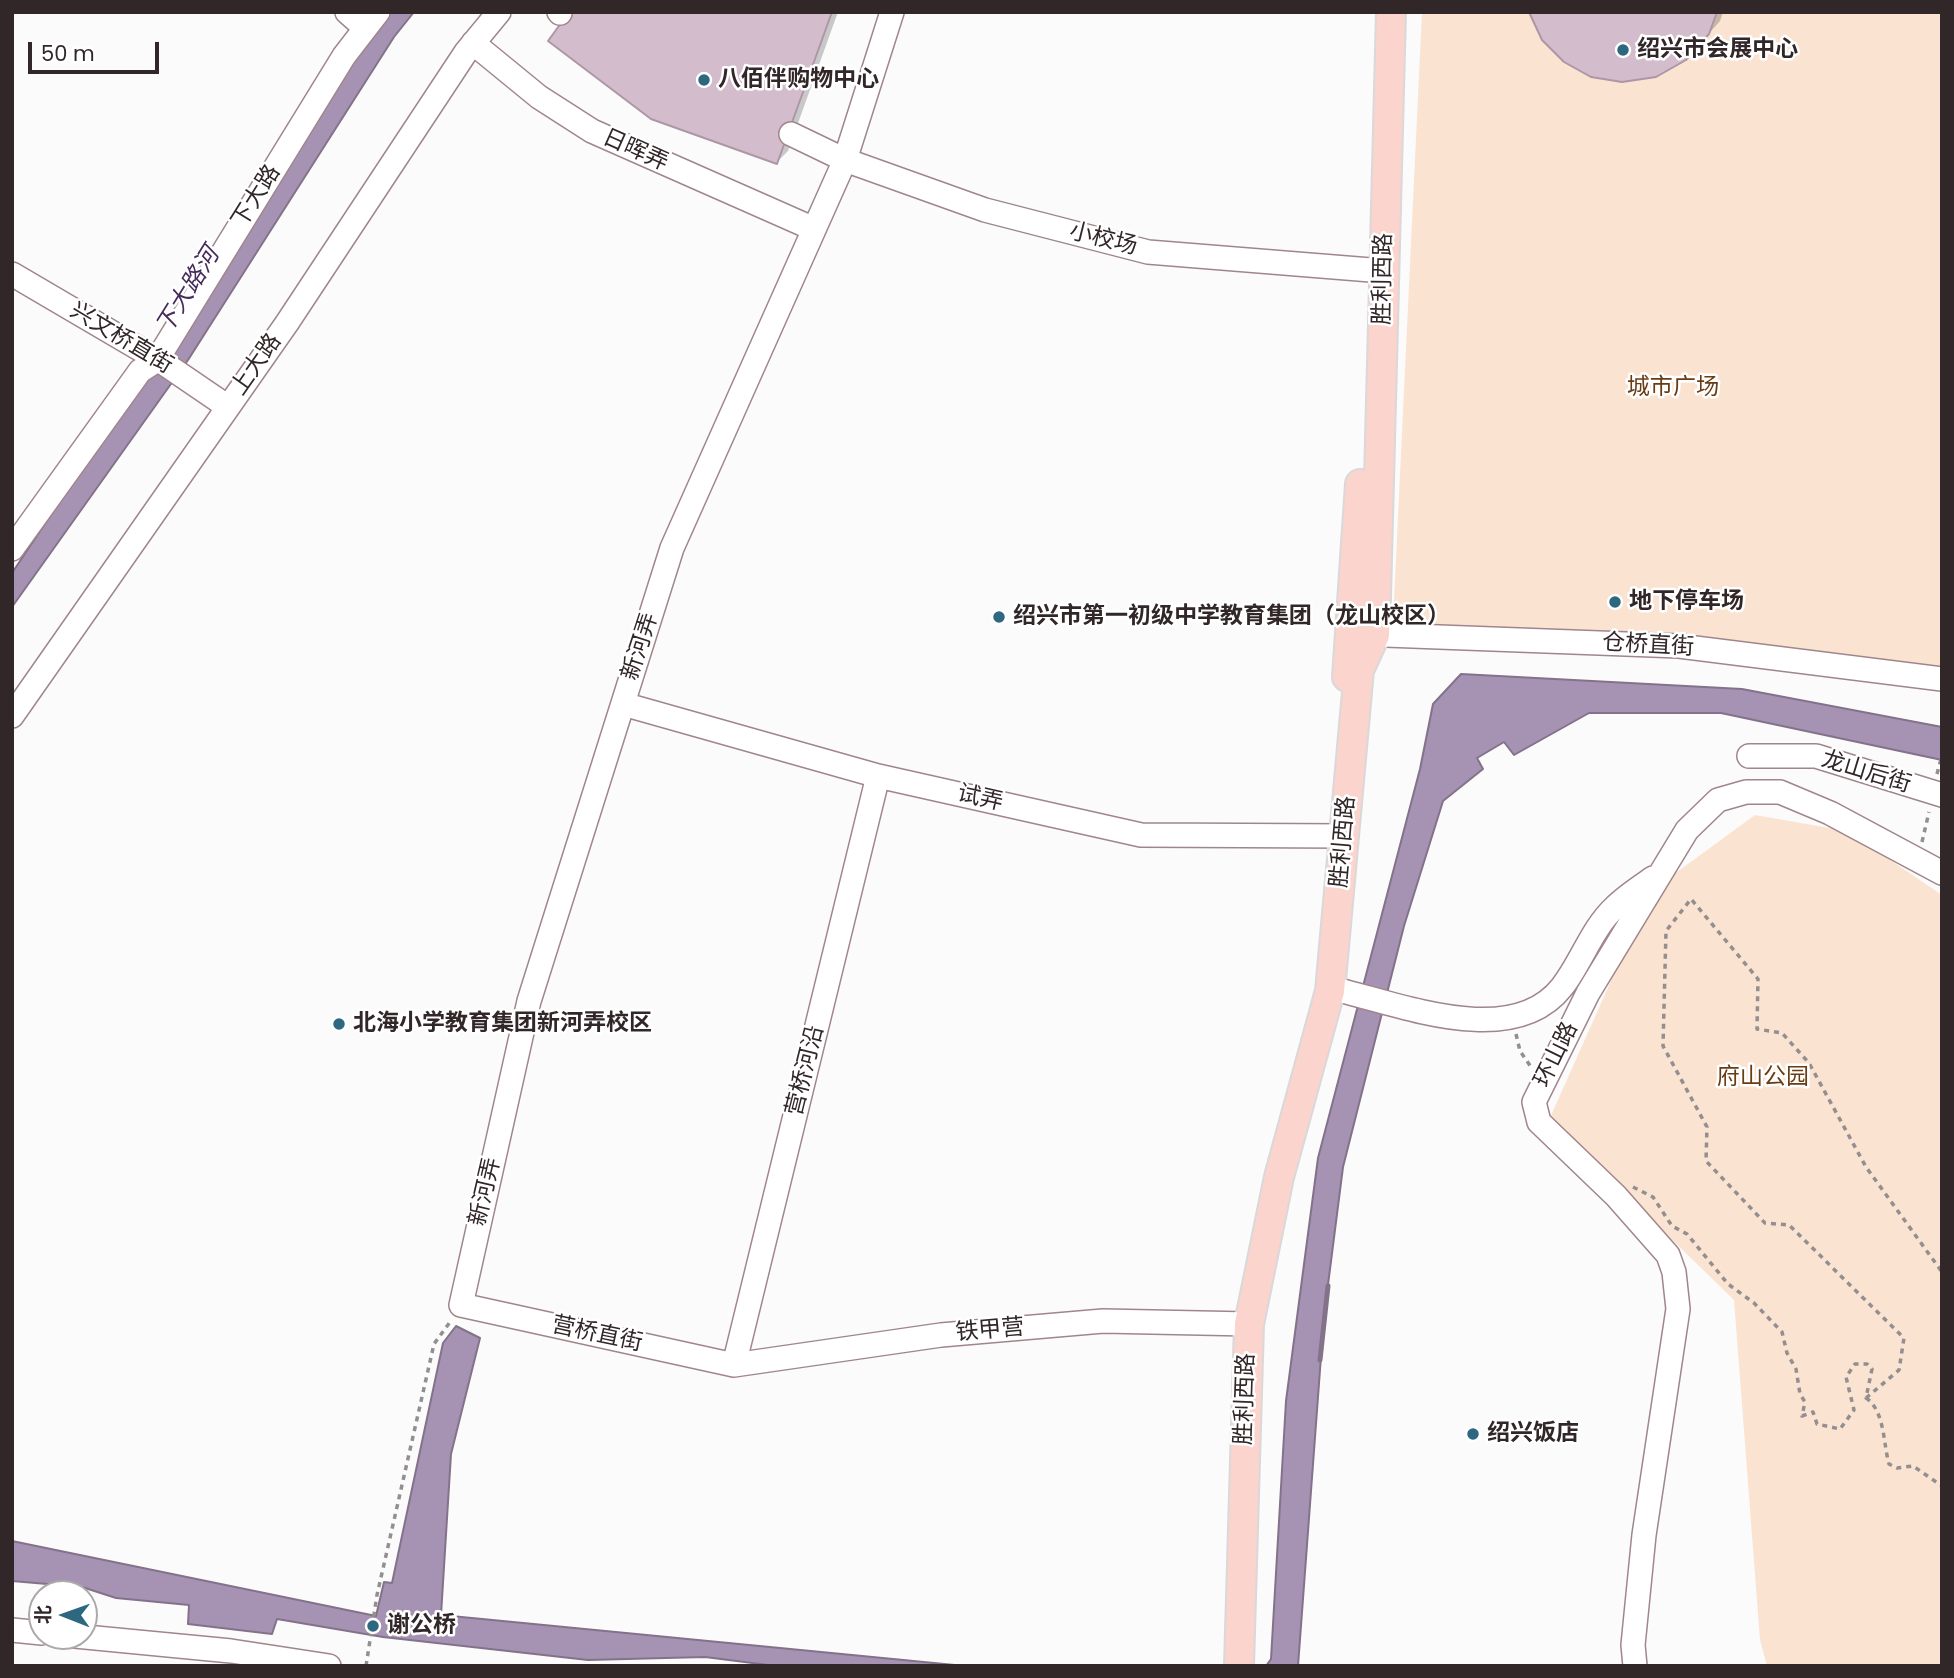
<!DOCTYPE html>
<meta charset="utf-8">
<style>
body{margin:0}
#map{position:relative;width:1954px;height:1678px;overflow:hidden;background:#fbfbfb;font-family:Poppins,"Noto Sans SC",sans-serif}
canvas{display:block}
.frame{position:absolute;inset:0;border:14px solid #312628;pointer-events:none}
.north{position:absolute;left:28px;top:1580px;width:70px;height:70px;box-sizing:border-box;background:#fff;border:2px solid #ada8a9;border-radius:50%;rotate:271deg;font-size:19px;font-weight:700;line-height:28px;text-align:center;color:#312628}
.north::after{content:'';display:block;margin:auto;width:24px;height:32px;background:#2e6780;clip-path:polygon(50% 0,100% 100%,50% 72%,0 100%)}
.scale{position:absolute;left:28px;top:42px;width:131px;height:32px;box-sizing:border-box;border:4px solid #312628;border-top:0;padding-left:9px;font-size:21px;line-height:24px;white-space:nowrap;color:#312628;-webkit-text-stroke:5px #fff;paint-order:stroke}
</style>
<div id="map">
<canvas width="1954" height="1678"></canvas>
<div class="frame"></div>
<div class="north">北</div>
<div class="scale">50 m</div>
</div>
<script>
const g = document.querySelector('canvas').getContext('2d');
g.lineJoin = 'round';
function paint(path, color) {
  g.fillStyle = color;
  g.fill(path, 'evenodd');
}
function stroke(path, color, width, dash) {
  g.strokeStyle = color;
  g.lineWidth = width;
  g.lineCap = dash ? 'butt' : 'round';
  g.setLineDash(dash || []);
  g.stroke(path);
}
function label(font, color, halo, rows, align = 'center') {
  g.font = font + ' Poppins,"Noto Sans SC",sans-serif';
  g.lineWidth = 5;
  g.setLineDash([]);
  g.textBaseline = 'middle';
  g.strokeStyle = halo;
  g.fillStyle = color;
  for (const [text, x, y, turn = 0] of rows) {
    g.save();
    g.translate(x, y);
    g.rotate((+turn || 0) * Math.PI / 180);
    g.textAlign = isNaN(turn) ? turn : align;
    if (halo) g.strokeText(text, 0, 0);
    g.fillText(text, 0, 0);
    g.restore();
  }
}
paint(new Path2D(`
 M1422,12H1942V673L1392,643Z
 M1755,815L1847,831L1942,895V1666H1767L1760,1640L1734,1300L1549,1120L1651,891Z`), '#fbe3d2');
const water = new Path2D(`
 M387,12H414L394,37L188,360L12,607V573Z
 M1461,674L1742,689L1942,727V760L1721,713H1589L1514,755L1504,742L1477,758L1483,769L1443,801L1404,926L1343,1167L1324,1316L1298,1666H1266L1271,1659L1286,1401L1318,1158L1420,769L1433,704Z
 M456,1326L480,1338L451,1454L441,1615L965,1666H776L705,1657L588,1660L383,1637L277,1619L272,1634L188,1624L189,1605L116,1598L82,1587L12,1581V1541L376,1616L384,1582L392,1583L443,1343Z`);
paint(water, '#a693b4');
stroke(water, '#83728a', 2);
paint(new Path2D(`
 M572,12H838L788,151L777,162Z
 M1530,12H1723L1720,21L1697,47Z`), '#0003');
stroke(new Path2D(`
 M1320,1360L1328,1286`), '#83728a', 5);
const building = new Path2D(`
 M569,12H832L777,164L651,119L548,41Z
 M1529,12H1717L1709,34L1686,60L1656,77L1622,82L1591,77L1564,62L1542,40Z`);
paint(building, '#d3bccc');
stroke(building, '#ad97a6', 2);
const minor = new Path2D(`
 M347,12L365,28
 M559,12L560,13
 M892,12L845,160L672,548L529,1001L461,1305L734,1365L941,1335L1103,1321L1249,1324
 M473,43L539,97L592,131L814,229
 M791,134L845,160L985,210L1148,252L1371,270
 M12,274L162,362L228,407
 M12,549L140,371L157,360L344,56L378,12
 M1359,634L1679,646L1942,679
 M623,704L878,776L1141,835L1345,836
 M12,716L287,323L466,52L499,12
 M1749,756H1816L1942,795
 M1330,988C1395,1002 1511,1052 1562,987C1581,963 1592,928 1615,907C1626,896 1640,887 1653,878
 M734,1365L878,776
 M12,1630L42,1633
 M75,1636L231,1651L329,1666
 M1635,1666L1633,1645L1644,1535L1678,1309L1674,1272L1668,1255L1616,1196L1539,1122L1534,1102L1588,993L1687,830L1718,800L1746,792H1780L1830,813L1942,873`);
const major = new Path2D(`
 M1347,677L1360,484
 M1239,1666L1249,1324L1279,1177L1330,991L1359,670L1375,635L1391,12`);
stroke(minor, '#a0868b', 26);
stroke(major, '#dad8d8', 32);
stroke(new Path2D(`
 M1937,774L1942,755
 M1922,842L1929,812
 M1516,1034L1520,1051L1531,1067
 M1633,1187L1653,1197L1672,1226L1687,1234L1728,1284L1754,1303L1782,1332L1787,1353L1796,1369L1800,1394L1805,1402L1802,1416L1813,1412L1817,1424L1840,1429L1854,1410L1846,1377L1855,1364H1867L1872,1369L1866,1398C1885,1411 1883,1443 1889,1464L1897,1468L1913,1466L1942,1486
 M1866,1398L1899,1370L1904,1338L1789,1225L1765,1223L1706,1161L1707,1127L1663,1046L1666,931L1691,899L1758,979L1757,1029L1782,1033L1809,1063L1866,1167L1942,1272
 M366,1666L377,1595L434,1344L450,1322`), '#938e8f', 3.5, [5, 5]);
stroke(minor, '#fff', 23);
stroke(major, '#fbd4cd', 28);
for (const [x, y, r, color] of [
 [1623,50,7,"#2e6780"],
 [704,80,7,"#2e6780"],
 [1615,602,7,"#2e6780"],
 [999,617,7,"#2e6780"],
 [339,1024,7,"#2e6780"],
 [1473,1434,7,"#2e6780"],
 [373,1626,7,"#2e6780"]
]) {
  const dot = new Path2D();
  dot.arc(x, y, r, 0, 2 * Math.PI);
  g.fillStyle = color;
  g.fill(dot);
  stroke(dot, '#fff', 2.5);
}
label('bold 23px', '#312628', '#fff', [
 ["绍兴市会展中心",1637,50],
 ["八佰伴购物中心",718,80],
 ["地下停车场",1629,602],
 ["绍兴市第一初级中学教育集团（龙山校区）",1013,617],
 ["北海小学教育集团新河弄校区",353,1024],
 ["绍兴饭店",1487,1434],
 ["谢公桥",387,1626]
], 'left');
label('23px', '#312628', '#fff', [
 ["日晖弄",635,151,24],
 ["下大路",257,197,-58],
 ["小校场",1103,240,14],
 ["胜利西路",1384,279,-89],
 ["兴文桥直街",121,339,31],
 ["上大路",257,365,-55],
 ["仓桥直街",1648,646,3],
 ["新河弄",641,647,-72],
 ["龙山后街",1866,773,17],
 ["试弄",980,799,13],
 ["胜利西路",1344,842,-85],
 ["环山路",1557,1055,-64],
 ["营桥河沿",806,1071,-76],
 ["新河弄",486,1192,-77],
 ["铁甲营",990,1331,-5],
 ["营桥直街",597,1335,12],
 ["胜利西路",1246,1399,-88]
]);
label('23px', '#693c14', '#fff', [
 ["城市广场",1673,388],
 ["府山公园",1763,1078]
]);
label('italic 24px', '#472c59', '#fff', [
 ["下大路河",189,291,-58]
]);
</script>
